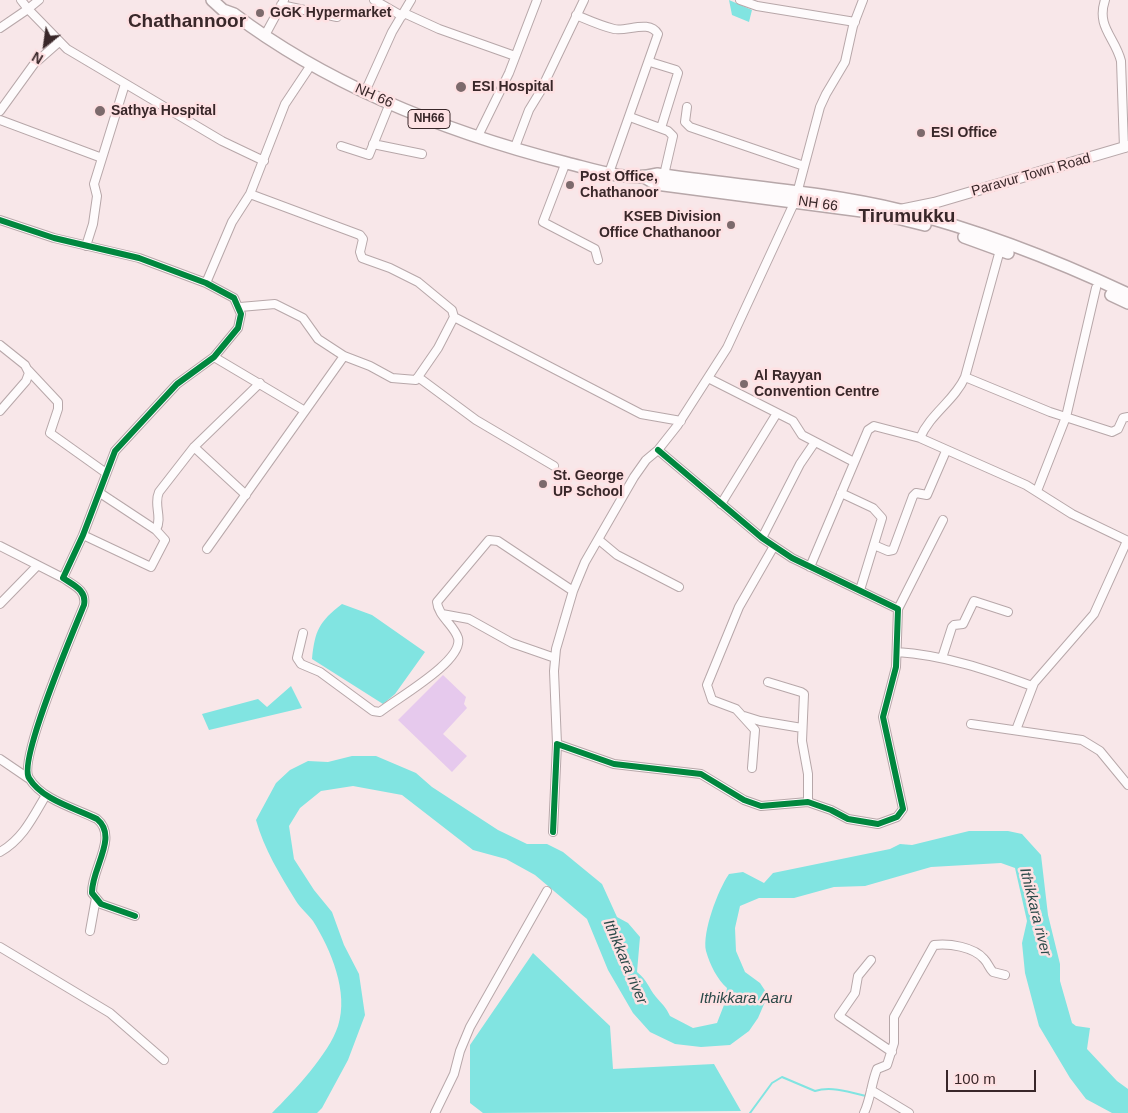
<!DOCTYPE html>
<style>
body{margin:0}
#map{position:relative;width:1128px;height:1113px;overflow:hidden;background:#f8e7e9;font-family:Helvetica,sans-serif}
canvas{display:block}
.north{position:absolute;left:20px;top:20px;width:50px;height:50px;-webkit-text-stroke:4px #fee1e3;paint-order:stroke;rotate:210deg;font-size:14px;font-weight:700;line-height:20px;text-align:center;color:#392729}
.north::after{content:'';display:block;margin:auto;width:18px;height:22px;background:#392729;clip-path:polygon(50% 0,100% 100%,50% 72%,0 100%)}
.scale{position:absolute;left:946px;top:1070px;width:90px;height:22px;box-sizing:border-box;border:2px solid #392729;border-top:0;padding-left:6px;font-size:15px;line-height:18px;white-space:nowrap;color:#392729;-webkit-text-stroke:4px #fee1e3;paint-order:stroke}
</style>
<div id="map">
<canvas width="1128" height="1113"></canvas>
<div class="north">N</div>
<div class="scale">100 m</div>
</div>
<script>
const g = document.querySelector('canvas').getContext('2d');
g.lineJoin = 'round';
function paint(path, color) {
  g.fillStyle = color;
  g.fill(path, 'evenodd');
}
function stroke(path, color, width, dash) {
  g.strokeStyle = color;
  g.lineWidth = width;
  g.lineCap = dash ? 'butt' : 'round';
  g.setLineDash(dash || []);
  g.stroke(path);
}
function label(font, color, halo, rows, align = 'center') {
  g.font = font + ' Helvetica,sans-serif';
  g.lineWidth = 5;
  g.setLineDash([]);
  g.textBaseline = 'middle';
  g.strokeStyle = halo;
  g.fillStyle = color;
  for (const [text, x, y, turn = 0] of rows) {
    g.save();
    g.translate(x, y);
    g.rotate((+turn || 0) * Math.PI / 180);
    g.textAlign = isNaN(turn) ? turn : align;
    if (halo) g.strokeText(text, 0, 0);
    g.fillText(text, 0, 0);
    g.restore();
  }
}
paint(new Path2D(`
 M443,675L466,697L464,704L467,708L443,734L467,756L452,772L398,720Z`), '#e6c9ed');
paint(new Path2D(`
 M729,0L752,10L749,22L732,15Z
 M342,604L372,615L425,652L395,694L383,704L312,659C315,630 319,622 342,604Z
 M291,686L302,708L209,730L202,714L258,699L267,707Z
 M352,756H376L416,773L432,787L498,830L527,844H547L563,852L602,884L617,917L628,923L640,937L637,972C648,981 648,987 656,997C662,1004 666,1007 670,1016L693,1028L717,1023L724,1005L727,988C717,979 710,965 706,951C702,932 718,890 729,874L743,872L764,883L773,873L890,849L900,844L912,845L969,831H1008L1022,834L1031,844L1041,855L1048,915L1060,964V981L1072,1023L1076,1026L1090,1028L1087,1049L1117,1081L1128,1089V1113H1112L1086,1099L1070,1078L1039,1026L1025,973L1022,943L1027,921L1015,868L1001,863L931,867L865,886L834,887L794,898H759L740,906L735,928L736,951L745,972L760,983L768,995L758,1018L749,1031L730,1045L701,1047L675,1044L650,1032L633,1013L608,970L587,919L535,875L506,859L473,850L402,795L353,786L321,791L300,808L289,826L294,859L314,890L332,912L344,945L359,974L365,1015L348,1060L322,1108L317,1113H272C293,1092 329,1054 338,1026C349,992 331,950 313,921C308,914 300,908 296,901C280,875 264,849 256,820L276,783L290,770L308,761L328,762Z
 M533,953L610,1026L613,1069L714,1064L741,1111L483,1113L470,1103V1045Z`), '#81e4e1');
stroke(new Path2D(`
 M750,1113L772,1083L782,1077L815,1091C831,1086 850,1092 866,1096`), '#81e4e1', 2);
const minor = new Path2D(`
 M21,0L28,9L39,0
 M374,0L402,16
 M740,0L757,6L855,22
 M1105,0C1096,27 1115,37 1121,61L1124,148
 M281,5L337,17
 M404,13L439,29L515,56
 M576,15C588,20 601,26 614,29C627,32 649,19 658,34L609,173
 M0,28L28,9L67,49L222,141L264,161
 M264,37L284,0
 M650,62L676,70L678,73L661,128
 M365,92L392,32L411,0
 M687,107L685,122L690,127L804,166
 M0,111L34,64L59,42
 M630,117L668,131L673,136L664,175
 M0,120L102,158
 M478,136L509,73L537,0
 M373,144L422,154
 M341,146L369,155L390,103
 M515,147L529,110L540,92L584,0
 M566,162L543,222L595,249L598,260
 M250,194L360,235L363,239L360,252L362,258L390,268L418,282L452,310L454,317L641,414L681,421
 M0,220L54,238L139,258L206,283L234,298L241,314L238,328L214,357L177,384L115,451L83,535L63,578C73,585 87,590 84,605C74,630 18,760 29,778C42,800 75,808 97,819C119,837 91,869 92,893L101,904L135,916
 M86,246L93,224L97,196L94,184L125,84
 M206,283L232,222L250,194L285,104L311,65
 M240,307L275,304L303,318L318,339L344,356L370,366L392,378L416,380L418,377L476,420L554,466
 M0,345L25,365L29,373L26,381L0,411
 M214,357L305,411
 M28,370L58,402V409L50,433L106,473
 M418,377L438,348L454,317
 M965,377L1050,412L1112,432L1118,429L1123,418L1128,417
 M708,378L793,421L802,435L854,462
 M920,438C930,414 955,400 965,377L1000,250
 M194,447L246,495
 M1037,491L1066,417L1096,288
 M100,493L156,530
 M841,493L873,508L882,518L860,590
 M721,504L777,413
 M83,535L151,567L165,540L156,530C163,517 153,505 159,492L194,447L260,383
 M762,538L800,464L815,442
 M599,540L617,555L679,587
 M874,545L888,551L893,550L913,496L916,493L927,495L946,451
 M0,546L63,578
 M207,549L344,356
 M810,567L868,430L874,426L920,438L1026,485L1072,514L1128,541
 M0,604L37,566
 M898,609L943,520
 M442,614L469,619L512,643L555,658
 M303,633L297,658L301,664L320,672L373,711L380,712C397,698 464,661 458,638C454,625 438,616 437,602L489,540L498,541L573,591
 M897,652C944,655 988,670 1032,686
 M942,658L952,627L954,625L963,624L974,601L1008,612
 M768,682L801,692L804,694L802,741L808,774V802
 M744,716L760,721L802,728
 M971,724L1082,740L1100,751L1128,785
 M1016,730L1034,683L1094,614L1127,541
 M557,744L554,671L556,649L573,591L585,562L634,477L646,460L658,450L677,426L727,348L795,201L820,107L826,94L845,62L853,26L863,0
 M0,759L28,778
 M752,768L755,730L736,709L712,700L707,685L739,607L774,546
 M553,832L557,744L614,764L701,774L744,800L761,806L808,802L831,810L848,819L878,824L897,817L903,809L883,717L896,667L898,609L792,558L762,538L658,450
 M0,852C23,839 33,817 46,795
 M90,931L96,898
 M0,947L110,1013L164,1060
 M871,960L858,976L855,993L839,1016L892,1052
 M871,1090L909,1113
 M435,1113L454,1074L460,1051L470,1027L547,891
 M864,1113C871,1098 871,1084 877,1069L887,1065L894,1043V1017L934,945C949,943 974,947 984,959C988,963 989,968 993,972L1005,975`);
const major = new Path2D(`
 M900,210L934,203L1128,146`);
const highway = new Path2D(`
 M212,0L223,10L234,14C332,88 449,133 567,163C595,170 628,182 657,174C737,186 821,191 900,210C978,230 1056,260 1128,294
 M644,177L656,184L877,213L925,225
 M964,237L1008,253
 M1111,295L1128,303`);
stroke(minor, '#b7a7a9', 10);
stroke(major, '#b7a7a9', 12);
stroke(highway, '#b7a7a9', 14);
stroke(minor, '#fefbfc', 8);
stroke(major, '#fefbfc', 10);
stroke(highway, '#fefbfc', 11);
stroke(new Path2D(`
 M0,220L54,238L139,258L206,283L234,298L241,314L238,328L214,357L177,384L115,451L83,535L63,578C73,585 87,590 84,605C74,630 18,760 29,778C42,800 75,808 97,819C119,837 91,869 92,893L101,904L135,916
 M553,832L557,744L614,764L701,774L744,800L761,806L808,802L831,810L848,819L878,824L897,817L903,809L883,717L896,667L898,609L792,558L762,538L658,450`), '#00873e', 6);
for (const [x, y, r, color] of [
 [260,13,5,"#7c6a6c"],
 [461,87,6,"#7c6a6c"],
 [100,111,6,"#7c6a6c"],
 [921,133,5,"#7c6a6c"],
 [570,185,5,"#7c6a6c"],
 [731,225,5,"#7c6a6c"],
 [744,384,5,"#7c6a6c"],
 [543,484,5,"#7c6a6c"]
]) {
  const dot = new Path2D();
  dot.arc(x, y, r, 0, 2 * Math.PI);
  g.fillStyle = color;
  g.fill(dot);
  stroke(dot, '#fee1e3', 2);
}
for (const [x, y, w] of [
 [429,119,42]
]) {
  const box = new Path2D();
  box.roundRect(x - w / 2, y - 9.5, w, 19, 4);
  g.fillStyle = '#fee1e3';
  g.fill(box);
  stroke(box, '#392729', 1);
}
label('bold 12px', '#392729', null, [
 ["NH66",429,119]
]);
label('bold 14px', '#392729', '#fee1e3', [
 ["GGK Hypermarket",270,13],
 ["ESI Hospital",472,87],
 ["Sathya Hospital",111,111],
 ["ESI Office",931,133],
 ["Post Office,",580,177],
 ["Chathanoor",580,193],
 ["KSEB Division",721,217,"right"],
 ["Office Chathanoor",721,233,"right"],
 ["Al Rayyan",754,376],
 ["Convention Centre",754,392],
 ["St. George",553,476],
 ["UP School",553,492]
], 'left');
label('14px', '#392729', '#fee1e3', [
 ["NH 66",374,96,24],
 ["Paravur Town Road",1031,175,-16],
 ["NH 66",818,204,8]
]);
label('italic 15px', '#2b4a49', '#fee1e3', [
 ["Ithikkara river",1035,912,76],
 ["Ithikkara river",625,962,67],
 ["Ithikkara Aaru",746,999]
]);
label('bold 19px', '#392729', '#fee1e3', [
 ["Chathannoor",187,22],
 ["Tirumukku",907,217]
]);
</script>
